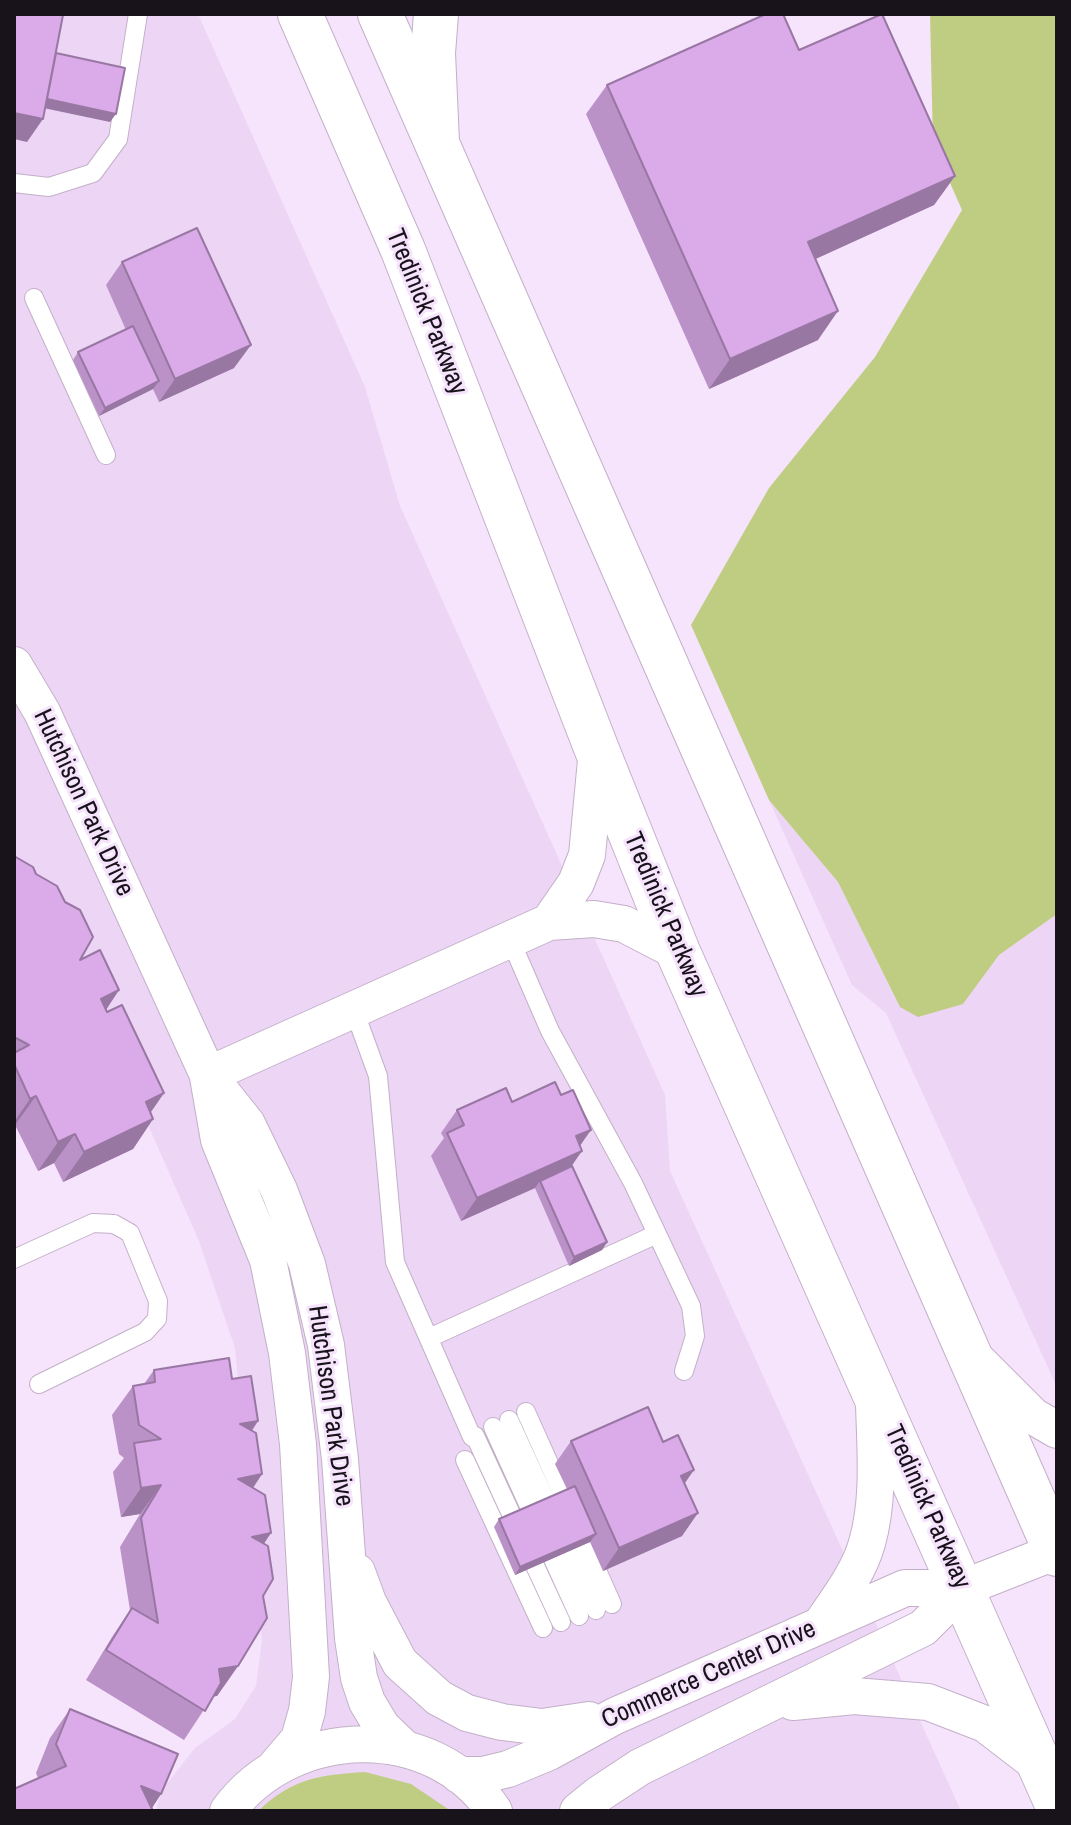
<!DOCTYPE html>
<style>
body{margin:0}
#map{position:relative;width:1071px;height:1825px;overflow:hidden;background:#f6e3fc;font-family:"Archivo Narrow",sans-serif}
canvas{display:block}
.frame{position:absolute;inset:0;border:16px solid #18121a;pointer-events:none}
</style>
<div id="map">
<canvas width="1071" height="1825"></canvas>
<div class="frame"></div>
</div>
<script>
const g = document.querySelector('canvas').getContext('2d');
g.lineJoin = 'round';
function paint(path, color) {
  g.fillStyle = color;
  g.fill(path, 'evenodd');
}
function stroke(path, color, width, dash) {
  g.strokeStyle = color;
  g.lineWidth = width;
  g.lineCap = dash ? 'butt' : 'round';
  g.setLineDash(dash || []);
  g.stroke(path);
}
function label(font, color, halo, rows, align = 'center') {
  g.font = font + ' "Archivo Narrow",sans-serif';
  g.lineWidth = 6;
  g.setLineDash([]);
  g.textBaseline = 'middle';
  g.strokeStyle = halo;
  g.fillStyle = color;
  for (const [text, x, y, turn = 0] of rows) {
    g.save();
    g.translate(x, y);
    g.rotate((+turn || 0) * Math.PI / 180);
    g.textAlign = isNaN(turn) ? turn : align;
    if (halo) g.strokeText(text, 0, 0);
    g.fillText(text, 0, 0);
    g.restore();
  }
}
paint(new Path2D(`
 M14,14H198L365,387L400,506L665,1095L670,1171L961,1811H156L162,1790L195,1748L235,1719L256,1686L262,1641L235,1348L199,1241L47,894L14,881Z
 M769,800L838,882L900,1007L963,1004L999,955L1057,914V1387L886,1013L852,985Z`), '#edd5f5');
paint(new Path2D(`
 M930,14H1057V914L999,955L963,1004L918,1017L900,1007L838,882L769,800L691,625L769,488L875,357L962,210L933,144Z
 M365,1772L411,1784L451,1811H258C293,1778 319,1775 365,1772Z`), '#bfcd83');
const service = new Path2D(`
 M14,183L49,187L93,173L118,139L138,14
 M34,298L106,455
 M510,939L550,1031L633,1183L691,1306L695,1336L684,1371
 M354,1010L378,1076L395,1262L472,1437
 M14,1259L93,1223L114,1224L130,1233L158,1301L157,1319L145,1332L39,1384
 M429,1338L657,1234
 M526,1412L612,1604
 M509,1420L596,1610
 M493,1427L579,1616
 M475,1436L561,1622
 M465,1460L543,1628`);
const minor = new Path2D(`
 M14,665L42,712L208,1075L247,1124L279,1190L307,1264L326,1345L340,1459L353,1638L359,1678L367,1702L382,1727L404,1748
 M549,922L576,883L587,855L597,750
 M208,1075L549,922L594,919L624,924L678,952
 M208,1077L219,1140L268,1260L287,1353L298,1444L311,1677L307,1711L299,1739L276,1766
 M977,1360L1033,1416L1057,1430
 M357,1572L368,1602L400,1663L439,1698L467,1713L502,1722L542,1727L589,1720
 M822,1623C839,1598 859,1572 867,1543C880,1497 875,1449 874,1402
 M793,1702L854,1696L928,1702L985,1724L1041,1767
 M459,1775H483L508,1769L549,1752L615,1716L905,1588H963L1057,1551
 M228,1811C291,1725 432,1719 494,1811
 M578,1811L599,1794L640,1767L923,1628L963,1588`);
const tertiary = new Path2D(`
 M300,14L403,250L597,750L678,952L1057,1804
 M380,14L1057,1554`);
const secondary = new Path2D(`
 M436,14L433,53L437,142`);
stroke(service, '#c3b0c8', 20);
stroke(minor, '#c3b0c8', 38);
stroke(tertiary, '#c3b0c8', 46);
stroke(secondary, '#c3b0c8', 46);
stroke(service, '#fff', 18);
stroke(minor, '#fff', 36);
stroke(tertiary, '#fff', 44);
stroke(secondary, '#fff', 44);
paint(new Path2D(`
 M799,50L955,176L934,205L815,259L818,340L709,389L586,114L607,85Z
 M122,262L234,368L159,402L153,389L99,416L73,360L78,352L126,330L106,285Z
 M14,856L80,960L119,990L106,1010L164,1093L150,1113L153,1119L133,1149L63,1182L54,1163L38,1171L15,1125L14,1126Z
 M512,1102L580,1145L572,1166L607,1242L602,1250L569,1266L535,1188L461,1221L431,1156L444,1138L441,1133L457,1110Z
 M154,1370L232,1379L258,1421L252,1431L262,1474L253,1488L264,1543L263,1596L238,1666L217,1696H213L184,1740L86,1680L112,1637L130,1610L120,1547L140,1514L121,1517L113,1472L124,1458L119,1454L112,1415L133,1386L144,1384Z
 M571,1441L663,1442L685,1483L682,1536L603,1571L590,1542L515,1575L494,1527L499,1519L567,1489L555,1464Z
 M70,1709L161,1794L151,1809L38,1778L36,1773L50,1738Z`), '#bb92c8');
paint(new Path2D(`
 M40,98L116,114L110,122L34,106Z
 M14,113L43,119L27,142L14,139Z
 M955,176L934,205L787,272L808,242Z
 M838,311L818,340L709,389L730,359Z
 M251,345L234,368L159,402L175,379Z
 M159,381L153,389L99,416L105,408Z
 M119,990L99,1020L101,999Z
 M164,1093L144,1122L146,1102Z
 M36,1096L15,1125L14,1126V1122L30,1099Z
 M153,1119L133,1149L63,1182L84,1152Z
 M591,1130L575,1153L576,1136Z
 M75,1134L54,1163L38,1171L58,1142Z
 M582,1151L566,1174L540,1181L535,1188L461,1221L477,1198Z
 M607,1242L602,1250L569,1266L574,1257Z
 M258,1421L238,1450L240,1424Z
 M694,1470L678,1493L681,1476Z
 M262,1474L242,1504L238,1479Z
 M161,1485L140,1514L121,1517L141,1488Z
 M698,1513L682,1536L603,1571L619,1548Z
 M271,1533L251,1563L252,1537Z
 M596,1534L590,1542L515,1575L520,1567Z
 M238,1666L217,1696L199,1699L219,1669Z
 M141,1786L161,1794L150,1811Z`), '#9977a3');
const building = new Path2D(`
 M14,14H56L63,15L43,119L14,113Z
 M766,14H783L799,50L882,14L955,176L808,242L838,311L730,359L607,85Z
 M56,53L125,68L116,114L47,99Z
 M197,228L251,345L175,379L122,262Z
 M133,326L159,381L105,408L78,352Z
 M14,856L33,867L36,874L57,886L65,902L80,910L93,937L80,960L100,950L119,990L101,999L107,1012L122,1005L164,1093L146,1102L153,1119L84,1152L75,1134L58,1142L36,1096L30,1099L14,1064V1053L29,1045L14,1037Z
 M555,1082L561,1095L573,1090L591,1130L576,1136L582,1151L477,1198L447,1133L464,1125L457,1110L506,1088L512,1102Z
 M572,1166L607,1242L574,1257L540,1181Z
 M229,1358L232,1379L251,1376L258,1421L240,1424L256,1433L262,1474L238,1479L265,1495L271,1533L252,1537L268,1546L273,1579L263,1596L267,1618L238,1666L219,1669L221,1683L205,1711L106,1650L132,1608L158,1623L141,1518L161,1485L141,1488L134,1443L161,1439L139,1425L133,1386L155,1382L154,1370Z
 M648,1407L663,1442L678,1435L694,1470L681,1476L698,1513L619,1548L571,1441Z
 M575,1486L596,1534L520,1567L499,1519Z
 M70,1709L178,1754L161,1794L141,1786L153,1811H14V1789L66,1766L56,1744Z`);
paint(building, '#daaae9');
stroke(building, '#9977a3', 2);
label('26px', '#18121a', '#f6e3fc', [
 ["Tredinick Parkway",426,312,68],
 ["Hutchison Park Drive",83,803,65],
 ["Tredinick Parkway",665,915,67],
 ["Hutchison Park Drive",330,1406,82],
 ["Tredinick Parkway",927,1507,66],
 ["Commerce Center Drive",709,1675,-24]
]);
</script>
